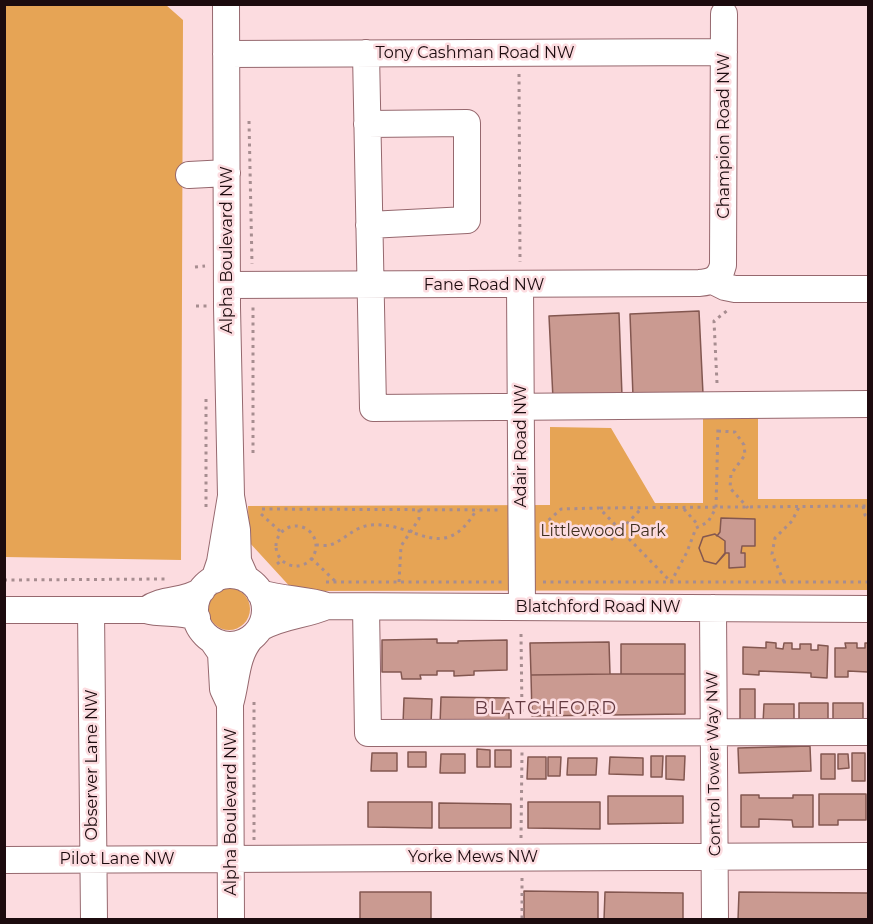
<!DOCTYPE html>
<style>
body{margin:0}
#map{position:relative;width:873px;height:924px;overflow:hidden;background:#fcdce0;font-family:Montserrat,sans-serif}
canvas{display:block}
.frame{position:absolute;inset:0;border:6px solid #1c0b0e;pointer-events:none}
</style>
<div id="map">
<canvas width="873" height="924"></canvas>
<div class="frame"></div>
</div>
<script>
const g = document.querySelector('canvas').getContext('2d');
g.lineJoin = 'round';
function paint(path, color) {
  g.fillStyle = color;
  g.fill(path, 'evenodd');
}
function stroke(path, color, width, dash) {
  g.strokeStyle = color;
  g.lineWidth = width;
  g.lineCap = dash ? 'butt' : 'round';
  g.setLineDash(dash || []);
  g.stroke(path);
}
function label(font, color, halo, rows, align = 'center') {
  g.font = font + ' Montserrat,sans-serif';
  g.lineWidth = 5;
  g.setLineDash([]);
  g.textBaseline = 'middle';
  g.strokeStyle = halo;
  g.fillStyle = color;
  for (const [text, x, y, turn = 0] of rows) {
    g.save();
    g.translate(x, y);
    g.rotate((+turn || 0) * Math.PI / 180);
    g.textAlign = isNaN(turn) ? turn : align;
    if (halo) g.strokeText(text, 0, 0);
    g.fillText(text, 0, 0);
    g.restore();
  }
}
paint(new Path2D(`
 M5,5H166L183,20L181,560L5,557Z
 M703,411H758V499H868V590L294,591L249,542L248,506L550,505V427L611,428L655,503H703Z
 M208 609a21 21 0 1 1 42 0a21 21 0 1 1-42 0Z`), '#e6a455');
const building = new Path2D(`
 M699,311L703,394L633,397L630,314Z
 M619,313L622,396L553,399L549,316Z
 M721,518L755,519V546H742L741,553H745V567L729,568V553H725L716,564L704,561L699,548L703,537L715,534L717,536L720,532Z
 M715,534L725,541V554L716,564L704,561L699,548L703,537Z
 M437,639V643H458V641L507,640V670L474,671V675L454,676V671H437V675H420L421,679H402L401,672H382V640Z
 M609,642L610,674L531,675L530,643Z
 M766,642L776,643V648L783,649L784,643H792V649H800V644H811V650H818V645L828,646L827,678L811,677V673L759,671V675L743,674V647L766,648Z
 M845,643H857V648H865V643H868V672L848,671V677H835V648H846Z
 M621,644H685V674H621Z
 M610,674H685V714L532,716L531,675Z
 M740,689H755V724L740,723Z
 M441,697L509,698V726L440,725Z
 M404,698L432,699L431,725L403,724Z
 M799,703H828V724H799Z
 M833,703H863V724H833Z
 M764,704H794V723H763Z
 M810,746L811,771L739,773L738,748Z
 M477,749L490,750V767H477Z
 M495,750H511V767H495Z
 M408,752H426V767H408Z
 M372,753H397V771H371Z
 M852,753H865V781H852Z
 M441,754H465V773H440Z
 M821,754H835V779H821Z
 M838,754H848L849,768L838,769Z
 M651,756H663L662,777H651Z
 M666,756H685L684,780L666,779Z
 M528,757H546V779H527Z
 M548,757H561L560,776H548Z
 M610,757L643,758V775L609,774Z
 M568,758H597L596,775H567Z
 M819,794H866V820H838V825H819Z
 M741,795H759V798H793V795H813V827H793L792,820L759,819V827H741Z
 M608,796H683V823L608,824Z
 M368,802H432V828L368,827Z
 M528,802H600V829L528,828Z
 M439,803L511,804V828H439Z
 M524,891L598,892V920H524Z
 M360,892H431V920H360Z
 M605,892L683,893V920H604Z
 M739,892L868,893V920H738Z`);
paint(building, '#ca9a91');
stroke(building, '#835750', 1.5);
const minor = new Path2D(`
 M226,4L227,307L231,496
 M366,53L373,408L868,404
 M226,54L724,52
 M367,124L467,123V220L369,225
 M189,175L227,173
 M713,281L725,287L735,289H868
 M227,285L699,283C713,282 720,278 723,265L724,14
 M520,285L522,607
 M195 610a35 35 0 1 1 70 0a35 35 0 1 1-70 0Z
 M214,580L220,562L231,496L237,530L238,561L246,579
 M260,593C282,600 306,599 327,606C304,616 283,615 260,628
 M327,606L868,609
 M366,607L368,733L868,732
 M713,608L715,920
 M4,610H146
 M91,610L94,920
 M197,618C182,610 163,615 146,610C164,597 185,603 202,590
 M212,640L221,653L223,689L230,704C237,681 235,657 251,638
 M230,704L231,920
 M4,860L868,856`);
stroke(minor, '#96686e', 28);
stroke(new Path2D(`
 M519,74L520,262
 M249,121L252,264
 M195,267L205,266
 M196,306H208
 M717,383L714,321L728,310
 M206,399V507
 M718,431L735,432L744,445L745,455L731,474L730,488L748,508
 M253,453V307
 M863,506L865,515L868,518
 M600,508L868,506
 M262,509L501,510
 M684,509L699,526
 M261,514L281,532
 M543,525L561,509L599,508L671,582L687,552L696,528L708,522L716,508L718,426
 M276 546a20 20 0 1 1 40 0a20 20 0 1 1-40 0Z
 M611,540L641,509
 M316,545C320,545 326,546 330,545C345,540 353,527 371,525C416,521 443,567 477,509
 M311,558L335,581
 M277,564L282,560
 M4,580L165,579
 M326,582H502
 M399,582L401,546L419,519V509
 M543,582H868
 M784,582L772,554L775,538L792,521L799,507
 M521,634L522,712
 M254,702V840
 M521,838L522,752
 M522,878V920`), '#a78d90', 3, [3, 4.5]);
stroke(minor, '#fff', 26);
label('16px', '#1c0b0e', '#fcdce0', [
 ["Tony Cashman Road NW",475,53],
 ["Champion Road NW",724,136,-90],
 ["Alpha Boulevard NW",227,250,-90],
 ["Fane Road NW",484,285],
 ["Adair Road NW",521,446,-90],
 ["Blatchford Road NW",598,607],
 ["Control Tower Way NW",714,764,-91],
 ["Observer Lane NW",92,765,-90],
 ["Alpha Boulevard NW",231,812,-90],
 ["Yorke Mews NW",473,857],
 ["Pilot Lane NW",117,859]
]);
label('16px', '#402f1d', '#fcdce0', [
 ["Littlewood Park",603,531]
]);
g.letterSpacing = '1.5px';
label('18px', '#643a41', '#fcdce0', [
 ["BLATCHFORD",546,709]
]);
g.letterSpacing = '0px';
</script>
